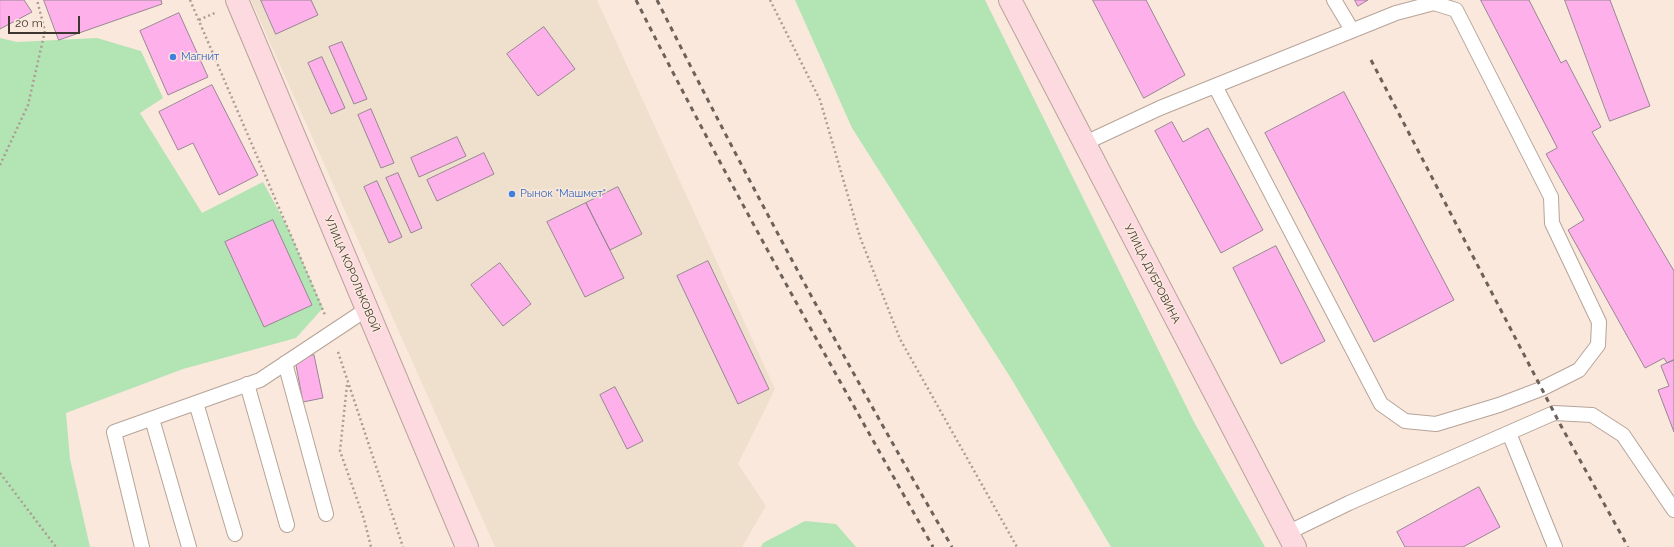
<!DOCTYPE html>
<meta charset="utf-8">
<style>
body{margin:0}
#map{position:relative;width:1674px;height:547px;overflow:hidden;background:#fbe8dc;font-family:Raleway,sans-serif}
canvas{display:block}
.scale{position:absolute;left:8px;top:16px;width:72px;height:18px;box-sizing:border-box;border:2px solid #3c3530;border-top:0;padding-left:5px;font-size:12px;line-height:14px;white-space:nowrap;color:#3c3530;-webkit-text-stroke:3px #fbe8dc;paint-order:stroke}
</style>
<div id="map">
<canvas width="1674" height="547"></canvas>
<div class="scale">20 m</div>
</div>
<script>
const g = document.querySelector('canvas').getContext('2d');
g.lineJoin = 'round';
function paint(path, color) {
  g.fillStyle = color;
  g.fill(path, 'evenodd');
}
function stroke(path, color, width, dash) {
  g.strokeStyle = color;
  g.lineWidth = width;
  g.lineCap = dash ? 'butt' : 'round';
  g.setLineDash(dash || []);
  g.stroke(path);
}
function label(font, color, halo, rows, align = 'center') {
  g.font = font + ' Raleway,sans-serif';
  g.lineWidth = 3;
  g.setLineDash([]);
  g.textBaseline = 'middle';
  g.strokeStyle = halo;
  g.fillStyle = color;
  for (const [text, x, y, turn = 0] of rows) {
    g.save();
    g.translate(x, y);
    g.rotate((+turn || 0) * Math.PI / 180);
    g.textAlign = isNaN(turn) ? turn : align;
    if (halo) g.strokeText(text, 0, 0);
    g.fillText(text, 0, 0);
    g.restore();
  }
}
paint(new Path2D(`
 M251,0H597L775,389L738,464L766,506L742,547H495Z`), '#eee0cd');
paint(new Path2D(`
 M795,0H985L1194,422L1265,547H1111L1012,380L852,128Z
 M0,38L17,42L97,38L141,51L163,98L140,113L202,213L263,182L287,226L323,308L296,338L183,369L66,413L70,459L90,547H0Z
 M805,521L836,524L856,547H761L763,543Z`), '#b2e4b4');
const building = new Path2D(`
 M0,0H24L32,12L0,29Z
 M44,0H161L162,4L59,40Z
 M261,0H311L318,15L276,34Z
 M1093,0H1146L1185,75L1144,98Z
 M1355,0H1368L1358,6Z
 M1481,0H1529L1561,63L1566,60L1601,127L1592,132L1674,271V360L1667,363L1664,358L1645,368L1568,230L1584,220L1546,154L1557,148Z
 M1565,0H1610L1650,106L1610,121Z
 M179,13L208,77L168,95L140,31Z
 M544,27L575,69L538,96L507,54Z
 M342,42L367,99L354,104L329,47Z
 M322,57L345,108L331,114L308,63Z
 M212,85L258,175L219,195L193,143L178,150L159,112Z
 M1344,92L1454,300L1374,342L1265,133Z
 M371,109L394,163L381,168L358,115Z
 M1172,122L1183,142L1208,128L1263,230L1221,253L1155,131Z
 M457,137L466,156L419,177L411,158Z
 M484,153L494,174L437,201L427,180Z
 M398,173L422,228L411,233L386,178Z
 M377,181L402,237L389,243L364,187Z
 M618,187L642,234L610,250L586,203Z
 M586,203L624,278L585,297L547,222Z
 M273,220L312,305L264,327L225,242Z
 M1276,246L1325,341L1281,364L1233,268Z
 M708,261L769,389L738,404L677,276Z
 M500,263L531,304L503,326L471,285Z
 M314,355L323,398L303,402L295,360Z
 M1674,360V432L1658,390L1669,386L1661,366Z
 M615,387L643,441L627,449L600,395Z
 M1479,487L1500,527L1463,547H1405L1397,532Z`);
paint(building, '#feb0eb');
stroke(building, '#978692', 1);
const service = new Path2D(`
 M1334,0L1352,30
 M1085,143L1160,108L1396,13L1434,3L1456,10L1551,197L1552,223L1599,322L1598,345L1579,370L1541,389L1499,405L1436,424L1405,421L1381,404L1215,86
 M285,363L326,514
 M247,384L287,525
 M196,403L235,534
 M152,419L189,547
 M1509,433L1555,547
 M1287,533L1349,503L1554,413L1592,415L1623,435L1674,510
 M142,547L114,432L260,380L367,309`);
const secondary = new Path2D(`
 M237,0L467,547
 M1010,0L1295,547`);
stroke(service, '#b6a499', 16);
stroke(secondary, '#b6a499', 24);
stroke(new Path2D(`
 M190,0L325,315
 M770,0L820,100L860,237L900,339L1017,547
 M199,20L217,12
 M0,165L28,105L45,31L37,0
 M338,352L403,547
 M347,385L340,451L364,519L371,547
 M0,473L56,547`), '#ab9d94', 2.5, [2, 3]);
stroke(service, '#fff', 14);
stroke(secondary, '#fcdadf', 22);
stroke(new Path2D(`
 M636,0C729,185 831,366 933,547
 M657,0C750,185 848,368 952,547
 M1371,60L1560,424L1628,547`), '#6c625b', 3, [5, 5]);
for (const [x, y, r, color] of [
 [173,57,4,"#3f7fe0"],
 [512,194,4,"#3f7fe0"]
]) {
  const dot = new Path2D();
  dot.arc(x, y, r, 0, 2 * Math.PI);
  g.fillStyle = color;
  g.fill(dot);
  stroke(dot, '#fbe8dc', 1.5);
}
label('11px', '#366cbe', '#fbe8dc', [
 ["Магнит",181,57],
 ["Рынок \"Машмет\"",520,194]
], 'left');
label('11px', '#3c3530', '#fbe8dc', [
 ["УЛИЦА КОРОЛЬКОВОЙ",352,274,67],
 ["УЛИЦА ДУБРОВИНА",1152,274,63]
]);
</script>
